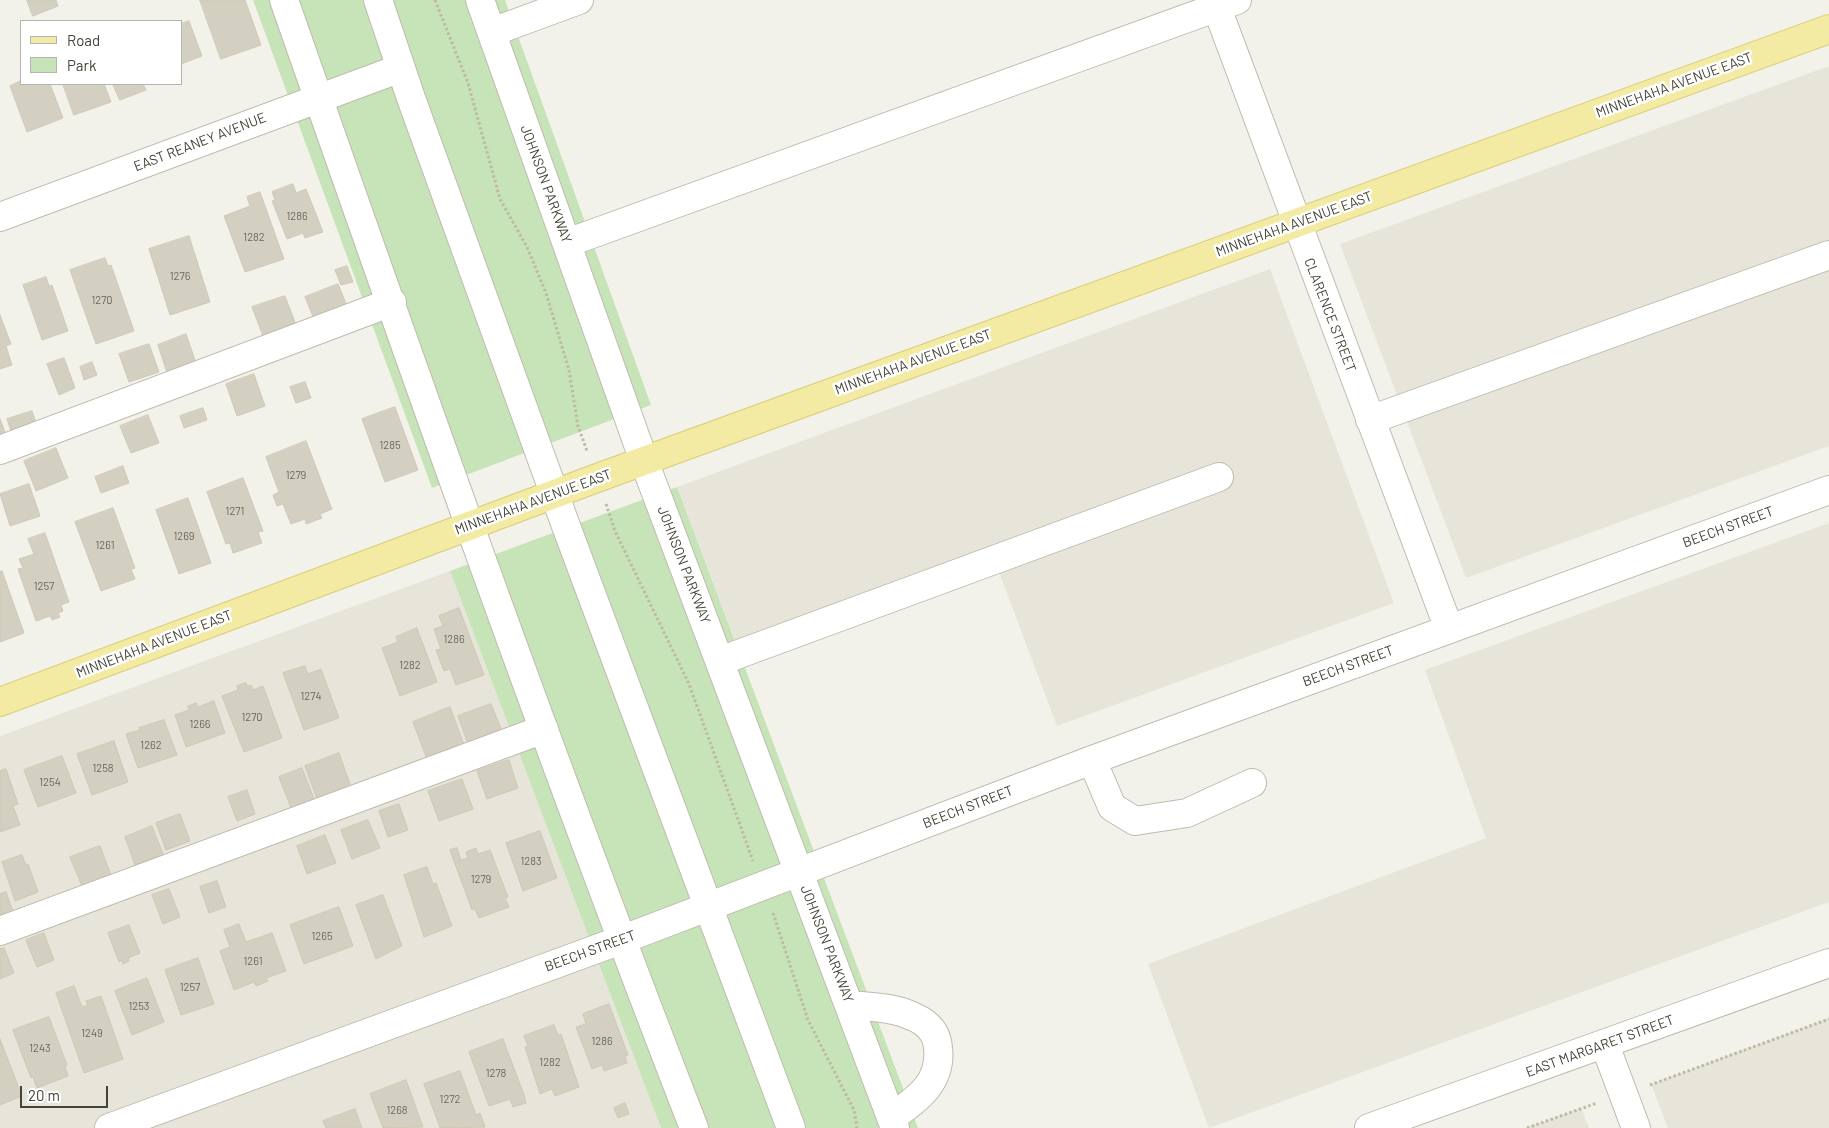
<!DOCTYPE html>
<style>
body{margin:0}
#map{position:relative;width:1829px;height:1128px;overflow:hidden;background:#f3f2ea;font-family:Barlow,sans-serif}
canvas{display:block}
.legend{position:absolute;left:20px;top:20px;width:162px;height:65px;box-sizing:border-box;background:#fff;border:1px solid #b5b4b0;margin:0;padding:6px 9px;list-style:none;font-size:15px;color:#464439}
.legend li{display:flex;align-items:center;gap:10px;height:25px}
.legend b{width:25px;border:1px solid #b5b4b0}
.scale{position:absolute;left:20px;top:1086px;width:88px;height:22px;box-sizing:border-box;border:2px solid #464439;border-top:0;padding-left:6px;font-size:15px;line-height:18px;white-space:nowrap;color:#464439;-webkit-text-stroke:4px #fff;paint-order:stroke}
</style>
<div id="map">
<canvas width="1829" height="1128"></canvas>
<ul class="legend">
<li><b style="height:6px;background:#f3eba3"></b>Road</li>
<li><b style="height:14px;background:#c7e3b8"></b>Park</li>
</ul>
<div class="scale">20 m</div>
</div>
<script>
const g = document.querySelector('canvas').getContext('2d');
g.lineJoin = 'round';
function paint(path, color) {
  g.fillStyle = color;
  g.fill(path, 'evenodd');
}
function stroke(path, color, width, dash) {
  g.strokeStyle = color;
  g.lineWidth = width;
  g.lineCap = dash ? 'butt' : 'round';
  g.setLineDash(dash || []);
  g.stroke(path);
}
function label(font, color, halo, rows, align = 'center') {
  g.font = font + ' Barlow,sans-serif';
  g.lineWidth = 5;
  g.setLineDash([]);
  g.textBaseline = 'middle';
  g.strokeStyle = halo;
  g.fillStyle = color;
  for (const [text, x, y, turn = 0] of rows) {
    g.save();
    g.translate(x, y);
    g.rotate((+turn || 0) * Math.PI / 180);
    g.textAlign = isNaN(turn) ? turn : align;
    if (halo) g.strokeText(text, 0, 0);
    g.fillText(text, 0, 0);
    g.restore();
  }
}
paint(new Path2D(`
 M1829,66V446L1466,578L1340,244Z
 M1270,269L1394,603L1057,726L990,548L735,640L677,487Z
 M1829,523V902L1209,1128L1148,964L1486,838L1425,670Z
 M450,571L661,1128H0V736Z
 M1829,1018V1128H1668L1651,1084Z
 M1581,1108L1589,1128H1526Z`), '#e7e5d9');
paint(new Path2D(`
 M253,0H505L651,405L432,488Z
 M677,487L918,1128H661L450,571Z`), '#c7e3b8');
const building = new Path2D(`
 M27,0H56L58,6L33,16Z
 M200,0H245L261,45L221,59Z
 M189,21L202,56L181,64V24Z
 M21,81V84H50L63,118L27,132L10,86Z
 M63,84H104L111,102L74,115Z
 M113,84H143L146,90L120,100Z
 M293,184L296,193L306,189L323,232L305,238L303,233L287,239L272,201L275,200L272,192Z
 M260,192L284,259L245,272L224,216L250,206L247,197Z
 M189,236L210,302L170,315L149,249Z
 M105,258L108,266L111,265L134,331L96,344L70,270Z
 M347,266L353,282L341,285L335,270Z
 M46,277L49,286L52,285L68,331L42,340L23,285Z
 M338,284L349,311L316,324L305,297Z
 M285,296L296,325L263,336L252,307Z
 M0,315L11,344L6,346L12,365L0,369Z
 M186,334L197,366L168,376L158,345Z
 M149,344L159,372L129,382L119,354Z
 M64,358L75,388L59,395L47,364Z
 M92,362L97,375L84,380L80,367Z
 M254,374L265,406L237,416L226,384Z
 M305,382L311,398L296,403L290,387Z
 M395,407L418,470L385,482L362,419Z
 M203,408L207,420L184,428L180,416Z
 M32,411L38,429L13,437L7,419Z
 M148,415L159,443L131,453L120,426Z
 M0,419L7,437L0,440Z
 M306,441L332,509L320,514L322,518L306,524L305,519L291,524L283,504L277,506L273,495L279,492L266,457Z
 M56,448L68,478L36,491L24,461Z
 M123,466L129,483L101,493L95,477Z
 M243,478L263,531L258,532L262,543L233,553L230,543L226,544L207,492Z
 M29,484L40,516L10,526L0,494Z
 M188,498L211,563L179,574L156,510Z
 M113,508L135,568L131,569L135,579L101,591L75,522Z
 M45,533L69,602L61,605L63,611L58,613L60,617L52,620L50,616L36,621L18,569L23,568L19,559L34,554L28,539Z
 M2,571L24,633L0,642V572Z
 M459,608L484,675L456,685L450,669L444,671L436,650L441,649L434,629L443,626L439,616Z
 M417,628L437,682L400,696L382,648L398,642L396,637Z
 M305,666L308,674L321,669L339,718L304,730L283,673Z
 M246,683L247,686L251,685L253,690L263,686L282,738L244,752L222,696L238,690L237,686Z
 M214,701L225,733L186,747L175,715L189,710L188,706L196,703L198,707Z
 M491,704L502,731L468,744L458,716Z
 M450,707L464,745L427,759L413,722Z
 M164,720L177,755L138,768L126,734L140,730L139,728Z
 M114,741L128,782L92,795L77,754Z
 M339,753L351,787L317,799L305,766Z
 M62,756L76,793L38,807L24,770Z
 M509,760L518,788L487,799L477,771Z
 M302,768L314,799L291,808L279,777Z
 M6,769L18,804L13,806L20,825L0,832V771Z
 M462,779L473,809L439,821L428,791Z
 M247,790L255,814L237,821L228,797Z
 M399,804L408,830L388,837L379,811Z
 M180,814L190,841L166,850L156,823Z
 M368,820L380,848L352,859L341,830Z
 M152,826L163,854L135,865L125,837Z
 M540,831L557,878L523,891L506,843Z
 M325,835L336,863L307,874L297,846Z
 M100,846L111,875L82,886L70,857Z
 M457,848L461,860L468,858L466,852L476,848L478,854L490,850L508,897L505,898L509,907L479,918L475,909L472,910L450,850Z
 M22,855L26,865L28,864L38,892L15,901L2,862Z
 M427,867L433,884L436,883L452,926L424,937L404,875Z
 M217,881L226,907L209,913L200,887Z
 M169,889L180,917L163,924L152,895Z
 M6,892L14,914L0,920V894Z
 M383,895L402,946L376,959L356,905Z
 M339,907L353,946L304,964L290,925Z
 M239,924L246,942L272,933L286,971L266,978L268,981L256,986L254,982L234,990L220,951L230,947L224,930Z
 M129,925L140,953L128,958L129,961L123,964L121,960L119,962L108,933Z
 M44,933L54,960L37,967L26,940Z
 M4,948L14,973L0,979V949Z
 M198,958L214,1004L181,1015L165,970Z
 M147,978L164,1022L132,1035L115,991Z
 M74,986L82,1007L88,1005L86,1001L101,996L123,1059L84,1073L56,993Z
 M609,1004L628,1055L625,1056L627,1063L604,1071L602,1065L592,1069L576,1027L586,1024L583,1014Z
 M49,1017L67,1065L65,1066L68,1076L37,1088L33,1077L31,1078L13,1030Z
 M554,1025L558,1035L561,1034L579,1087L555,1096L552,1089L540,1094L525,1047L528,1046L524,1036Z
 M0,1039L22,1096L0,1105Z
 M503,1039L524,1095L526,1103L513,1107L510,1099L489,1106L469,1052Z
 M460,1071L476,1115L480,1113L485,1127L440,1128L424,1084Z
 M406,1080L423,1127L383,1128L370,1094Z
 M625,1103L629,1114L618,1118L614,1108Z
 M355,1109L362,1128H326L323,1121Z`);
paint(building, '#d4d0c1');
stroke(building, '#cec9b5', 1);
const minor = new Path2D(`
 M284,0C416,378 549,755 694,1128
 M378,0L411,98L566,526L791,1128
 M480,0L644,461L895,1128
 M1214,0L1449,629
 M492,32L579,0
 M0,217L401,68
 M567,243L1237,0
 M1370,420L1829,255
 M0,450L392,302
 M720,661L1219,477
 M1092,760L1112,807L1135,821L1187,813L1252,783
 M0,931L544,729
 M849,1005C870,1007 894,1007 914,1017C928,1023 937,1033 938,1048C942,1083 917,1099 891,1118
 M1605,1045L1636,1128
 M109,1128L621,940L1092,760L1829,490
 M1369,1128L1829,963`);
const major = new Path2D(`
 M0,702L597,478L1829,29`);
stroke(minor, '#bebbae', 30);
stroke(major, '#d7cc75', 30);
stroke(new Path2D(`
 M435,0L468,83L500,199L527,247L546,293L569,370L578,426L587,451
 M606,504L615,531L689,684L753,861
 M773,913L808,1020L854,1110L857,1128
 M1650,1085L1829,1019
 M1527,1128L1597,1103`), '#beb9a1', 3, [2.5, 2.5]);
stroke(minor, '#fff', 28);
stroke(major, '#f3eba3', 28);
label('11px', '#6a675b', null, [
 ["1286",297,216],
 ["1282",254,237],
 ["1276",180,276],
 ["1270",102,300],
 ["1285",390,445],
 ["1279",296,475],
 ["1271",235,511],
 ["1269",184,536],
 ["1261",105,545],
 ["1257",44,586],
 ["1286",454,639],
 ["1282",410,665],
 ["1274",311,696],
 ["1270",252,717],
 ["1266",200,724],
 ["1262",151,745],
 ["1258",103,768],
 ["1254",50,782],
 ["1283",531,861],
 ["1279",481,879],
 ["1265",322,936],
 ["1261",253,961],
 ["1257",190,987],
 ["1253",139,1006],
 ["1249",92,1033],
 ["1286",602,1041],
 ["1243",40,1048],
 ["1282",550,1062],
 ["1278",496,1073],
 ["1272",450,1099],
 ["1268",397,1110]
]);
label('14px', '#464439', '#fff', [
 ["MINNEHAHA AVENUE EAST",1674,85,-20],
 ["EAST REANEY AVENUE",200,142,-21],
 ["JOHNSON PARKWAY",546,184,70],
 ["MINNEHAHA AVENUE EAST",1294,224,-20],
 ["CLARENCE STREET",1330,315,69],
 ["MINNEHAHA AVENUE EAST",913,362,-20],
 ["MINNEHAHA AVENUE EAST",533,502,-20],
 ["BEECH STREET",1728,527,-20],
 ["JOHNSON PARKWAY",684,565,69],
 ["MINNEHAHA AVENUE EAST",154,644,-21],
 ["BEECH STREET",1348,666,-20],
 ["BEECH STREET",968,807,-21],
 ["JOHNSON PARKWAY",827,944,69],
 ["BEECH STREET",590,951,-20],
 ["EAST MARGARET STREET",1600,1046,-20]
]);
</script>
